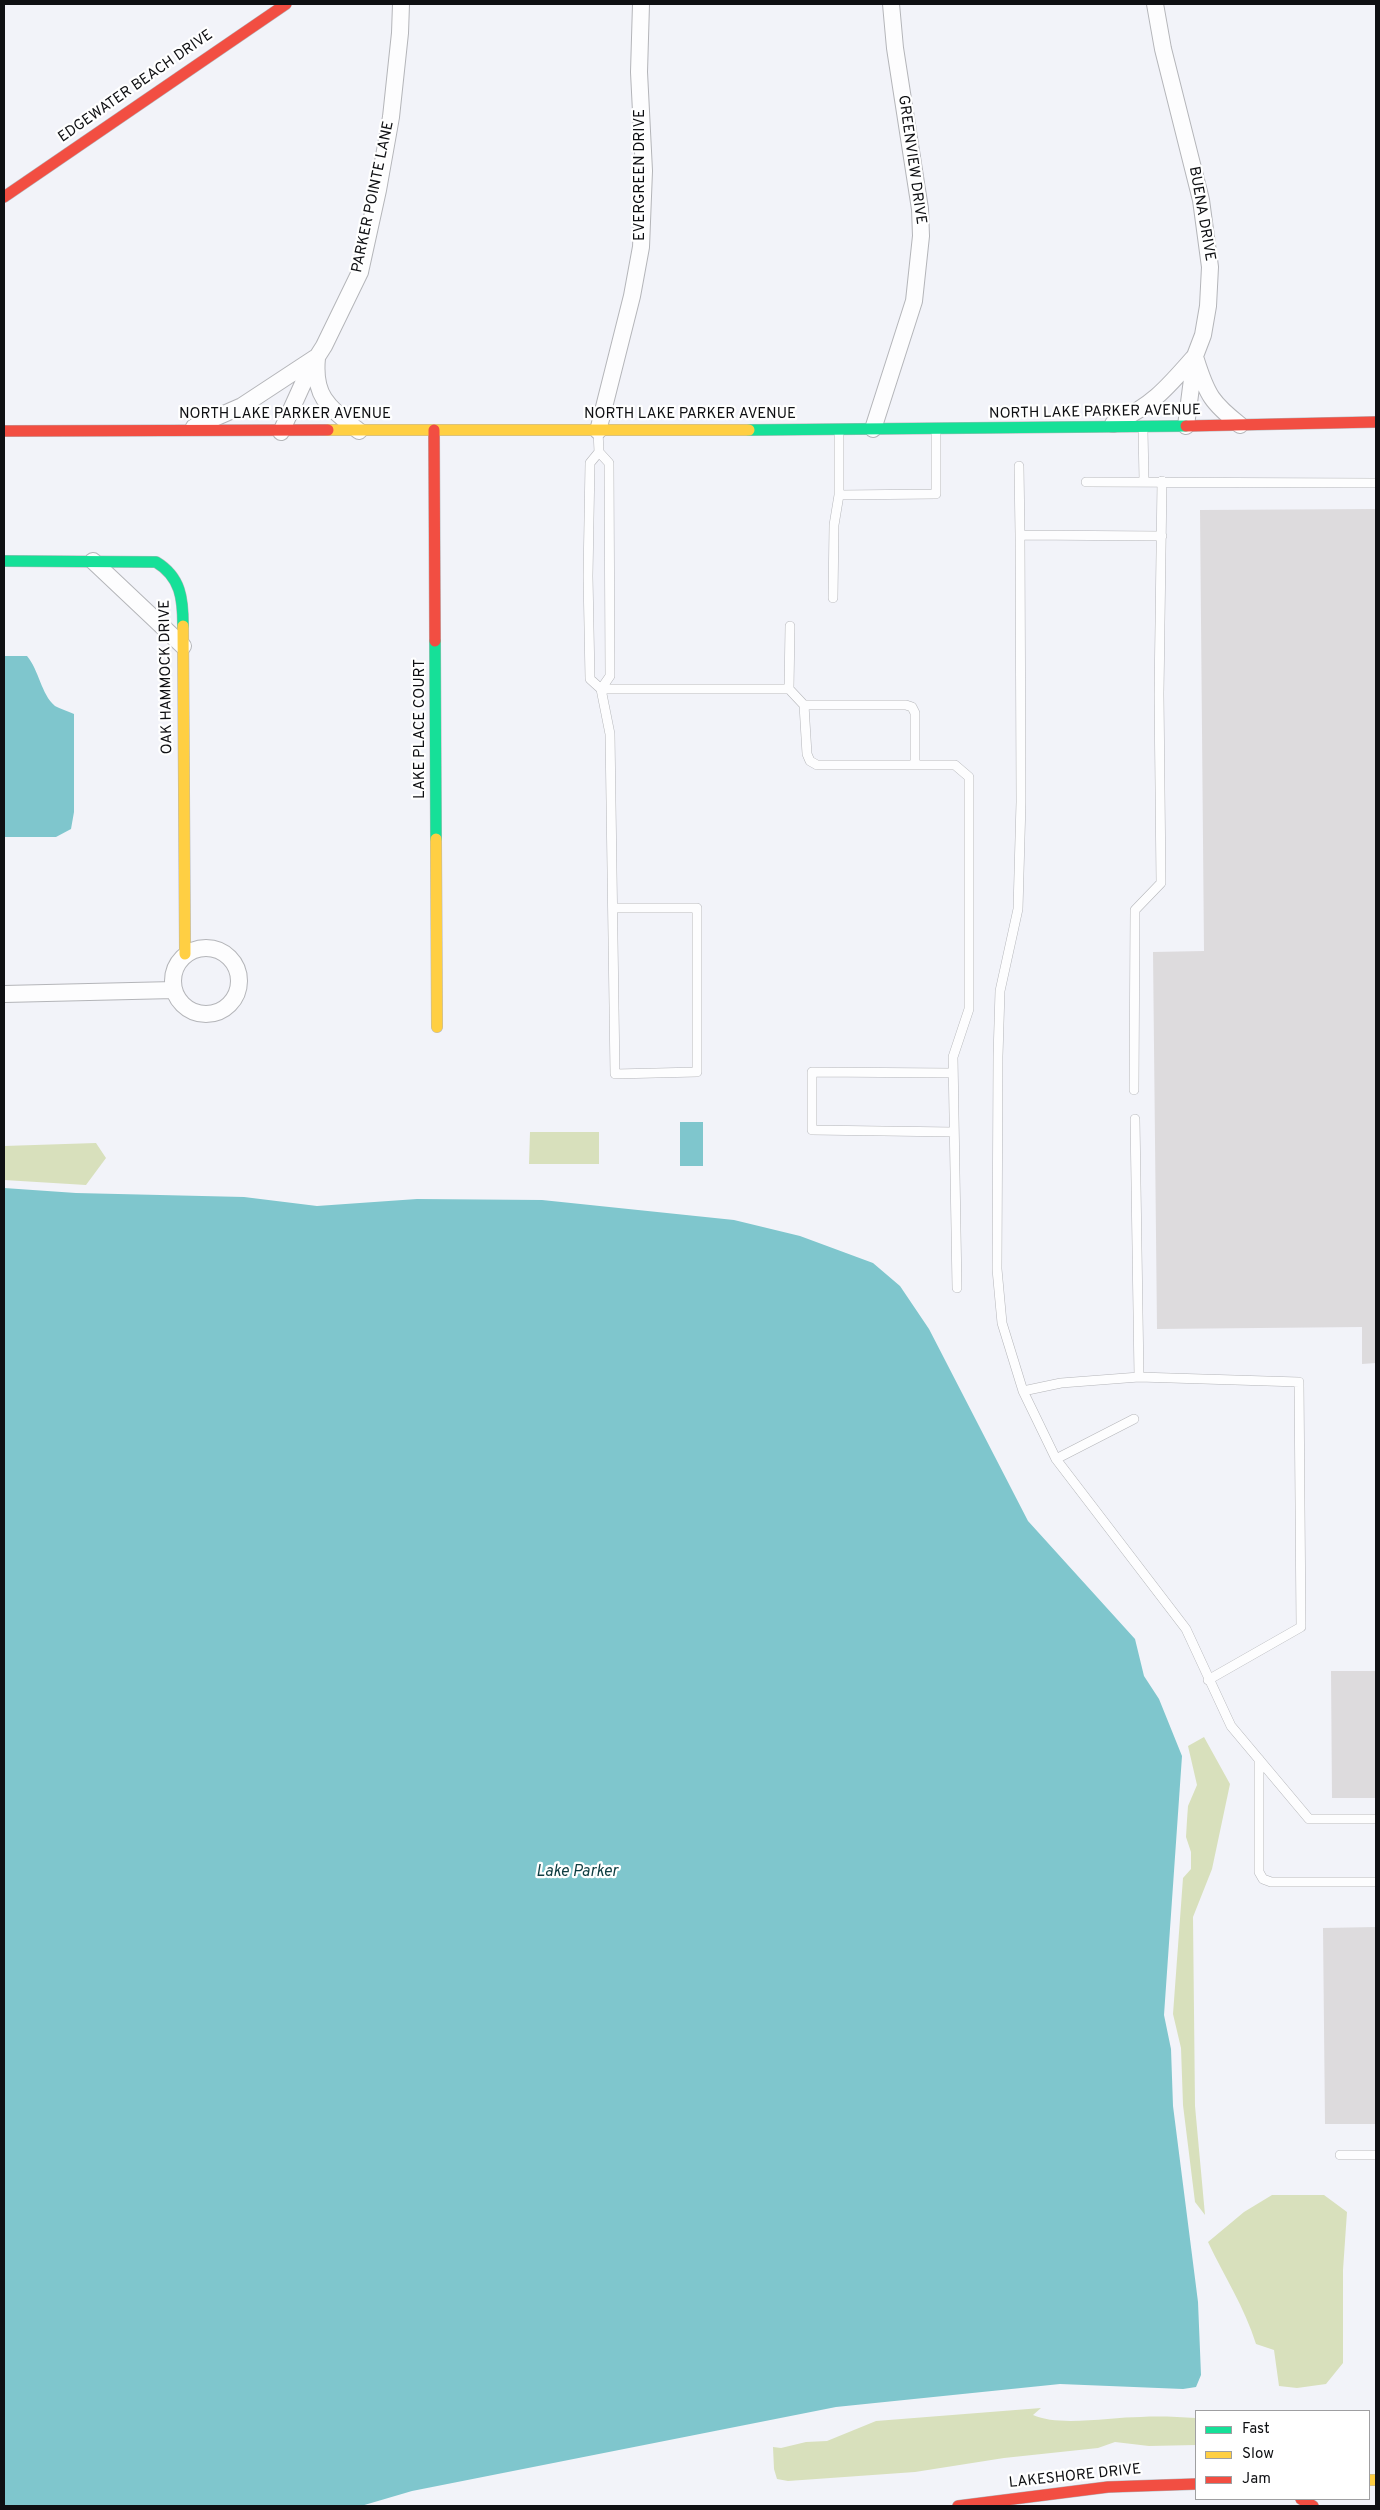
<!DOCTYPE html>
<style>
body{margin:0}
#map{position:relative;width:1380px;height:2510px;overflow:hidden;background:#f2f3f9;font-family:Overpass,sans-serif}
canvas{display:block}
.frame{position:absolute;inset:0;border:5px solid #0f1013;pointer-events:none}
.legend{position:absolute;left:1195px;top:2410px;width:175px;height:90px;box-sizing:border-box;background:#fff;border:1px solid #9f9fa1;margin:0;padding:6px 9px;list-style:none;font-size:15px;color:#0f1013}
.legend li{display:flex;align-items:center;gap:10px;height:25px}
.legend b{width:25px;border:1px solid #9f9fa1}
</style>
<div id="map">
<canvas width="1380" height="2510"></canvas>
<div class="frame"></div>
<ul class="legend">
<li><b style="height:6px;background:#16e098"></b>Fast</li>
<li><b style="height:6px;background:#ffcf43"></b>Slow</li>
<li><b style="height:6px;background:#f24e42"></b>Jam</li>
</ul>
</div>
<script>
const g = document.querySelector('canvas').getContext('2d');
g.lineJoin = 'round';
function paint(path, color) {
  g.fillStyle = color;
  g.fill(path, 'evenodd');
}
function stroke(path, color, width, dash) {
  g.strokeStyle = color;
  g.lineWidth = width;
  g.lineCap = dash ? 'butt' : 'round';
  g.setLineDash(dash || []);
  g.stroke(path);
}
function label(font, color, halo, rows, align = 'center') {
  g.font = font + ' Overpass,sans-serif';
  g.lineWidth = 4.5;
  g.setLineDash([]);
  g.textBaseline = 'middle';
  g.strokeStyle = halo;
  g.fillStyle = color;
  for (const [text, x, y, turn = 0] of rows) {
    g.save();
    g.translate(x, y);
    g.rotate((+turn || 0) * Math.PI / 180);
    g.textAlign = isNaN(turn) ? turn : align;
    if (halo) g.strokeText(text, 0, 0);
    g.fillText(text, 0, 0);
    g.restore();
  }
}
paint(new Path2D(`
 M530,1132H599V1164H529Z
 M96,1143L106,1158L86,1185L4,1180V1146Z
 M1204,1737L1230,1784L1212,1869L1193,1917L1195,2106L1205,2215L1195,2202L1183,2105L1181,2048L1173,2014L1183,1878L1191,1869V1852L1186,1837L1187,1820L1188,1806L1197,1785L1188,1746Z
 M1272,2195H1324L1347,2212L1343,2270V2363L1326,2384L1297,2388L1279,2386L1274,2350L1256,2344C1245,2308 1224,2276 1208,2242L1244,2212Z
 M1041,2408L1033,2415C1059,2427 1111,2417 1141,2417C1160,2416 1178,2417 1196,2418V2445L1149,2446L1115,2442L1098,2448L1004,2458L915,2472L788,2481L777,2479L774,2469L773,2447L781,2448L806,2442L827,2441L876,2421Z`), '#d8e0bc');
paint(new Path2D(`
 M4,656H27C39,670 41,694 55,706C60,709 68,711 74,714V812L71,829L56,837H4Z
 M680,1122H703V1166H680Z
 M4,1188L76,1193L244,1197L317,1206L417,1199L542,1200L734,1220L800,1236L873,1263L900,1286L929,1329L1028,1521L1135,1639L1144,1676L1159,1699L1182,1756L1164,2015L1171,2049L1173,2106L1198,2302L1201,2375L1196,2387L1183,2389L1060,2384L836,2407L412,2491L361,2506H4Z`), '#7fc6cd');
paint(new Path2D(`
 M1376,509V1363L1362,1364V1327L1157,1329L1153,952L1204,951L1200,510Z
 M1331,1671H1376V1798H1332Z
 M1376,1927V2124H1325L1323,1928Z`), '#dddbdd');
const lane = new Path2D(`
 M1143,429L1144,481
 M839,430V495L936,494V430
 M598,431L599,452L609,463L610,676L601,689L590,679L588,576L590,463L599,452
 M1019,466L1020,535
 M1086,482L1376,483
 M1162,536L1020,535L1021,802L1018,909L1000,991L998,1056L997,1269L1002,1323L1023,1391L1056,1459L1186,1629L1231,1726L1309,1819H1376
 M833,598L834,525L839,495
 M789,689L790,626
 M804,705H906L912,707L915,713V764
 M613,908H697V1072L615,1074L610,734L601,689H789L804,705L807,754L810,761L817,765H955L969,777V1009L953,1057L957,1288
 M953,1073L812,1072V1130L954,1132
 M1134,1090L1135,910L1161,883L1159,694L1162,481
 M1139,1377L1299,1382L1301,1627L1208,1680
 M1023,1391L1061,1383L1139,1377L1135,1119
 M1056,1459L1134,1419
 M1259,1759V1872L1263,1879L1271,1882H1376
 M1340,2155H1376`);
const street = new Path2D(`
 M1155,4L1163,49L1201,200L1210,267L1208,306L1203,335L1195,356L1186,426
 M317,358C313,398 330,408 359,431
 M1196,360C1207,395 1212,403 1240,425
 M1113,424C1153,405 1167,388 1195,356
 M194,427L242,406L315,358
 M873,429L914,301L921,236L920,209L895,48L891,4
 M598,431L632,296L641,247L644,171L639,72L641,4
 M281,432L310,368L324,346L360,272L378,190L391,117L400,33L401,4
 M93,561L183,646
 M173 981a33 33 0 1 1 66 0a33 33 0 1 1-66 0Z
 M4,994L174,990`);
const fast = new Path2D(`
 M749,430L1186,426
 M4,561L156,562C181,577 183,599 183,626
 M435,641L436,839`);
const slow = new Path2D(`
 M328,430H749
 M183,626L185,954
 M436,839L437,1027
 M1369,2480H1376`);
const jam = new Path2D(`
 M4,197L286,4
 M1186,426L1376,422
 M434,430L435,641
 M4,431L328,430
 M1301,2499L1313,2506
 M958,2506L1108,2487L1196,2484`);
stroke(lane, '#b4b5b9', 10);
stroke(street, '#b4b5b9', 18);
stroke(fast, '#b4b5b9', 12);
stroke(slow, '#b4b5b9', 12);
stroke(jam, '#b4b5b9', 12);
stroke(lane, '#fdfdfe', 9);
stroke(street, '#fdfdfe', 16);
stroke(fast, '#16e098', 11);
stroke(slow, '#ffcf43', 11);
stroke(jam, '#f24e42', 11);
label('15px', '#0f1013', '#fff', [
 ["EDGEWATER BEACH DRIVE",136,87,-35],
 ["GREENVIEW DRIVE",911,160,82],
 ["EVERGREEN DRIVE",641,175,-90],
 ["PARKER POINTE LANE",374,197,-78],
 ["BUENA DRIVE",1201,214,80],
 ["NORTH LAKE PARKER AVENUE",1095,413,-1],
 ["NORTH LAKE PARKER AVENUE",285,415],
 ["NORTH LAKE PARKER AVENUE",690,415],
 ["OAK HAMMOCK DRIVE",167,677,-91],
 ["LAKE PLACE COURT",421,729,-90],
 ["LAKESHORE DRIVE",1075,2477,-6]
]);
label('italic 16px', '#0f3e42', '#fff', [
 ["Lake Parker",577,1873]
]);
</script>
